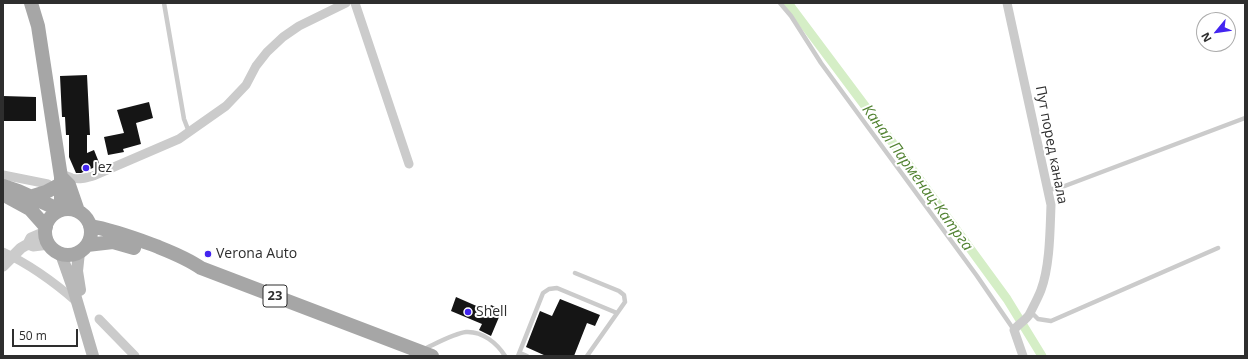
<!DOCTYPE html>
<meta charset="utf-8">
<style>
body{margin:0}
#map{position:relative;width:1248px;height:359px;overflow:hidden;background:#fff;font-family:"Open Sans",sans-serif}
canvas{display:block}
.frame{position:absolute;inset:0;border:4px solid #2e2e2e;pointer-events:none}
.north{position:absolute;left:1196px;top:12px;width:40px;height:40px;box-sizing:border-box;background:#fff;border:1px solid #ababab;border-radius:50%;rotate:241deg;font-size:11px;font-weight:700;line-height:16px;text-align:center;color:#2e2e2e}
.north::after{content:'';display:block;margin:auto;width:14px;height:18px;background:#4325f0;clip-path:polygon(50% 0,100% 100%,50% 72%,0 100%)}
.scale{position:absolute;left:12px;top:329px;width:66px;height:18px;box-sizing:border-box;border:2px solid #2e2e2e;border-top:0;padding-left:5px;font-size:12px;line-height:14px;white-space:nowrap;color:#2e2e2e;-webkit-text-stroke:3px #fff;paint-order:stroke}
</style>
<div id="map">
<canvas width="1248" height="359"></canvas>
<div class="frame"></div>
<div class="north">N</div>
<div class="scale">50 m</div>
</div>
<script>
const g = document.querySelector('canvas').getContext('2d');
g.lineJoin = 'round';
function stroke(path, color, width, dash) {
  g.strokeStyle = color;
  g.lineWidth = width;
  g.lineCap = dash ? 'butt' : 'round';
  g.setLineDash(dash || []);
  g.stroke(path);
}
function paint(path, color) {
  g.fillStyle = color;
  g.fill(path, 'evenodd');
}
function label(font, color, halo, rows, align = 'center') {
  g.font = font + ' "Open Sans",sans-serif';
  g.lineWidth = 4;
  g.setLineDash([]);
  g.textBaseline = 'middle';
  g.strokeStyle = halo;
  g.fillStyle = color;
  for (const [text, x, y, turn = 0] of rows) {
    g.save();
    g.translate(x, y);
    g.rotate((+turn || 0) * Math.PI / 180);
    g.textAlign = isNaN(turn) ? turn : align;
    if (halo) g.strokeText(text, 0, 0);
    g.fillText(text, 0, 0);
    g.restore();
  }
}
stroke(new Path2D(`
 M788,3L901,154L1007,299L1042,356`), '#d5eec6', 9);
paint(new Path2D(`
 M87,75L90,135H87V153L94,150L100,165L81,173H76L69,157V135H66L65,117H62L60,76Z
 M3,96L36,97V121H3Z
 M149,102L153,118L136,123L141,144L123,149L124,152L108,155L104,137L124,133L117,110Z
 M456,297L488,311L491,305L502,310L491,336L479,330L482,324L451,311Z
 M560,299L600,315L595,326L587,323L574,356H546L526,347L540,311L552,316Z`), '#151515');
stroke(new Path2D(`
 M164,3L184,119L189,132
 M780,3L791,16L821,63L977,276L1014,330
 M1048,190L1062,187L1245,118
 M575,273L619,291L624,295L625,302L587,356
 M1030,311L1038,319L1051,321L1218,248
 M424,349C435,344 455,333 466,332C482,331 497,343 505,356
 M520,353L527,356
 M518,356L543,293L549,289L557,288L617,313`), '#cbcbcb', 4.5);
stroke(new Path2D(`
 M355,3L409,164
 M1007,3L1051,205C1050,230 1050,266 1041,290C1038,298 1033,307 1029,315C1025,321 1018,324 1014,330L1023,356
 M3,175L48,184
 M62,175C66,175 69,177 72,178C80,180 86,178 93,176L179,139L226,106L246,85L256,66L267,52L283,37L299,26L346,3
 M3,252C31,265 54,282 77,302
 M99,319L135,356`), '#cbcbcb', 9);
stroke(new Path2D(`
 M28,244L33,246L49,244
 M3,266L21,248L28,244L31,238L45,232`), '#cbcbcb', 11);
stroke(new Path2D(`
 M79,252L77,271L80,290
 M61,254L73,288L93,356`), '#b8b8b8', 12);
stroke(new Path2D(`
 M31,3L38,26L61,177V210
 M61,177L69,185L78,211
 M3,186L18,191L60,210
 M8,197L30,209L46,227
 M30,197L46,192L61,184
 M45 232a23 23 0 1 1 46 0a23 23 0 1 1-46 0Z
 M90,226C113,230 134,238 156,246C171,252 187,258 201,268L432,356
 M87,245L113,242L134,248`), '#a6a6a6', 14);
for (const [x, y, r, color] of [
 [86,168,4,"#4325f0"],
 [208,254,4,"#4325f0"],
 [468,312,4,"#4325f0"]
]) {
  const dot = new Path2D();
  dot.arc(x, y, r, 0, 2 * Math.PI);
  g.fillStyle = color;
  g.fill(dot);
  stroke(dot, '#fff', 1.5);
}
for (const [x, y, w] of [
 [275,296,24]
]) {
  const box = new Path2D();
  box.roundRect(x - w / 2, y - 11, w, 22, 3);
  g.fillStyle = '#fff';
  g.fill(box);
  stroke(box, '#2e2e2e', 1);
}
label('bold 13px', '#2e2e2e', null, [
 ["23",275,296]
]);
label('14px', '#2e2e2e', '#fff', [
 ["Пут поред канала",1051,145,79]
]);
label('14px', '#2e2e2e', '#fff', [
 ["Jez",94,168],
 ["Verona Auto",216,254],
 ["Shell",476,312]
], 'left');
label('italic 15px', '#518231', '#fff', [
 ["Канал Парменац-Катрга",917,178,54]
]);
</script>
